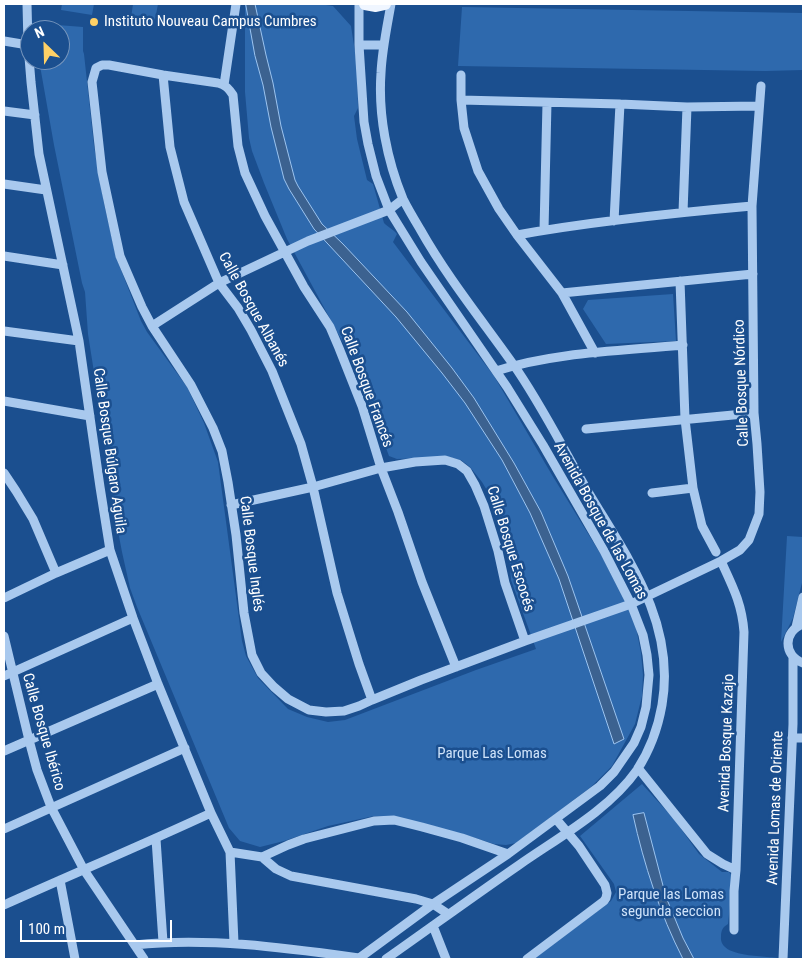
<!DOCTYPE html>
<meta charset="utf-8">
<style>
body{margin:0}
#map{position:relative;width:807px;height:963px;overflow:hidden;background:#1b4f8f;font-family:"Roboto Condensed",sans-serif}
canvas{display:block}
.frame{position:absolute;inset:0;border:5px solid #fff;pointer-events:none}
.north{position:absolute;left:20px;top:20px;width:50px;height:50px;box-sizing:border-box;background:#1b4f8f;border:1px solid #7695bc;border-radius:50%;rotate:336deg;font-size:14px;font-weight:700;line-height:20px;text-align:center;color:#fff}
.north::after{content:'';display:block;margin:auto;width:18px;height:22px;background:#ffd166;clip-path:polygon(50% 0,100% 100%,50% 72%,0 100%)}
.scale{position:absolute;left:20px;top:920px;width:152px;height:22px;box-sizing:border-box;border:2px solid #fff;border-top:0;padding-left:6px;font-size:15px;line-height:18px;white-space:nowrap;color:#fff;-webkit-text-stroke:4px #1b4f8f;paint-order:stroke}
</style>
<div id="map">
<canvas width="807" height="963"></canvas>
<div class="frame"></div>
<div class="north">N</div>
<div class="scale">100 m</div>
</div>
<script>
const g = document.querySelector('canvas').getContext('2d');
g.lineJoin = 'round';
function paint(path, color) {
  g.fillStyle = color;
  g.fill(path, 'evenodd');
}
function stroke(path, color, width, dash) {
  g.strokeStyle = color;
  g.lineWidth = width;
  g.lineCap = dash ? 'butt' : 'round';
  g.setLineDash(dash || []);
  g.stroke(path);
}
function label(font, color, halo, rows, align = 'center') {
  g.font = font + ' "Roboto Condensed",sans-serif';
  g.lineWidth = 5;
  g.setLineDash([]);
  g.textBaseline = 'middle';
  g.strokeStyle = halo;
  g.fillStyle = color;
  for (const [text, x, y, turn = 0] of rows) {
    g.save();
    g.translate(x, y);
    g.rotate((+turn || 0) * Math.PI / 180);
    g.textAlign = isNaN(turn) ? turn : align;
    if (halo) g.strokeText(text, 0, 0);
    g.fillText(text, 0, 0);
    g.restore();
  }
}
paint(new Path2D(`
 M62,4H94L92,15L61,10Z
 M133,4H158L155,20L131,18Z
 M245,4H319L333,6L351,26L357,65L358,108L354,116L357,139L367,180L373,184L384,223C388,227 393,229 397,234L393,242L494,376L552,475L603,558L635,622L641,653L643,675L642,696L635,724L612,766L591,787L516,843L506,845L494,844L466,835L396,817L374,816L328,826L284,841L260,847L240,841L229,828L137,607L130,588L122,552L113,505L104,435L98,410L96,385L88,334L85,292L82,283L54,145L39,60H60V30H34L32,23L83,27V51L84,54L94,146L104,203L116,257L141,321L147,332L187,387L204,423L218,462L242,641L246,656L258,678L288,709L307,717L328,722L345,720L476,670L536,649L511,580L509,552L494,502L482,482L470,467L461,460L448,457L397,459L389,456L355,365L287,239L264,183L252,151L249,138L245,92Z
 M462,7L803,13V70L765,71L458,66Z
 M673,294L676,341L606,344L583,309L588,300Z
 M787,536L803,537V579L793,618L781,642Z
 M642,784L674,819L699,854L722,872H729L733,877L728,924C723,927 721,930 721,937C719,959 769,955 783,959H533L611,901L616,892L614,884L580,836Z`), '#2e69ad');
const water = new Path2D(`
 M246,4H255L266,55L273,83L281,126L295,180L298,186L322,224L343,244L407,312L452,368L474,398L514,463L541,512L568,576L624,739L614,744L559,579L530,513L502,460L465,403L442,373L396,317L314,229L289,189L284,179L271,127L263,85L255,56Z
 M644,813L666,897L683,938L694,959H683C660,914 644,865 633,815Z`);
paint(water, '#3c6290');
stroke(water, '#9cc4f0', 1);
stroke(new Path2D(`
 M27,4L28,45L31,82L39,154L79,341L100,487L110,550L133,618L158,684L211,813L230,852L262,857L276,869L291,876L416,899L433,904L448,914
 M4,41L28,45
 M359,45H384
 M163,75L170,147L184,202L219,283L238,308L251,330L272,371L301,444L313,487L337,593L359,664L372,700
 M461,75V100L464,128L478,171L499,209L517,235L562,293L595,353
 M224,85L236,4
 M461,100L620,104L687,107L759,106
 M4,111L35,115
 M4,184L46,190
 M683,212L687,107
 M614,221L620,104
 M544,230L547,103
 M517,235C594,221 673,213 752,206
 M4,256L63,265
 M680,281L685,419L693,488L702,526L716,552
 M562,293L753,274
 M152,326L219,283L308,241L389,210L403,199
 M4,331L79,341
 M496,371C555,352 622,351 683,345
 M4,401L90,416
 M586,429L754,413
 M4,473L16,491L33,519L56,573
 M652,493L693,488
 M231,505L313,487L381,468L415,462L445,460L458,464L467,471L475,485L484,506L498,551L505,583L525,641
 M721,561C733,587 742,604 744,632L736,870L734,891V930
 M4,598L56,573L110,550
 M803,624C783,631 783,656 803,663
 M796,627L803,597
 M4,636L29,740L37,770L51,807L84,870L144,959
 M456,667L422,582L398,512L381,468L362,406L339,348L330,327L304,287L265,216L245,173L238,146L233,95C229,89 226,85 218,83L163,75L109,65H102L96,68L92,82L102,172L120,256L142,307L152,326L191,385L213,428L222,451L228,482L236,535L244,613L252,655L261,673L274,687L288,699L309,710L326,712L344,711L359,706L372,700L421,680L525,641L631,604L721,561L740,550L749,540L759,514L760,492L757,444L754,413L752,206L761,86
 M4,676L133,618
 M792,738H803
 M4,751L158,684
 M638,768L707,854L723,864L736,870
 M4,829L185,748
 M156,839L163,942
 M230,852L234,943
 M262,857L288,845L304,839L374,821L394,820L422,827L462,838L508,854
 M60,880L75,959
 M4,905C73,874 142,845 211,813
 M433,926L446,959
 M135,945C208,937 286,948 359,958L361,959
 M358,959L433,904L508,854L600,786L614,772L634,743L641,727L646,707L649,675L647,655L643,635L631,604L604,551L543,445L507,387L421,262L389,210L376,176L368,144L364,122L359,45V4
 M386,959C430,928 474,896 519,865C559,837 609,810 637,770C650,750 658,728 662,705C676,624 629,560 590,495C564,451 542,405 513,364C481,319 447,277 420,229C414,219 408,209 403,199C387,160 378,115 381,73C382,50 387,27 391,4
 M527,959L604,901L606,898L607,893L605,885L579,846L556,819
 M783,959L793,724V658`), '#a9c9ee', 9);
stroke(new Path2D(`
 M365,4L376,6L385,4`), '#f0f6ff', 12);
for (const [x, y, r, color] of [
 [94,22,5,"#ffd166"]
]) {
  const dot = new Path2D();
  dot.arc(x, y, r, 0, 2 * Math.PI);
  g.fillStyle = color;
  g.fill(dot);
  stroke(dot, '#1b4f8f', 2);
}
label('15px', '#fff', '#1b4f8f', [
 ["Instituto Nouveau Campus Cumbres",104,22]
], 'left');
label('15px', '#fff', '#1b4f8f', [
 ["Calle Bosque Albanés",253,310,61],
 ["Calle Bosque Nórdico",742,383,-92],
 ["Calle Bosque Francés",366,387,70],
 ["Calle Bosque Búlgaro Aguila",109,451,82],
 ["Avenida Bosque de las Lomas",600,521,61],
 ["Calle Bosque Escocés",510,549,73],
 ["Calle Bosque Inglés",251,554,83],
 ["Calle Bosque Ibérico",43,732,74],
 ["Avenida Bosque Kazajo",727,743,-88],
 ["Avenida Lomas de Oriente",776,808,-88]
]);
label('15px', '#cfe3fa', '#1b4f8f', [
 ["Parque Las Lomas",492,754],
 ["Parque las Lomas",671,895],
 ["segunda seccion",671,912]
]);
</script>
